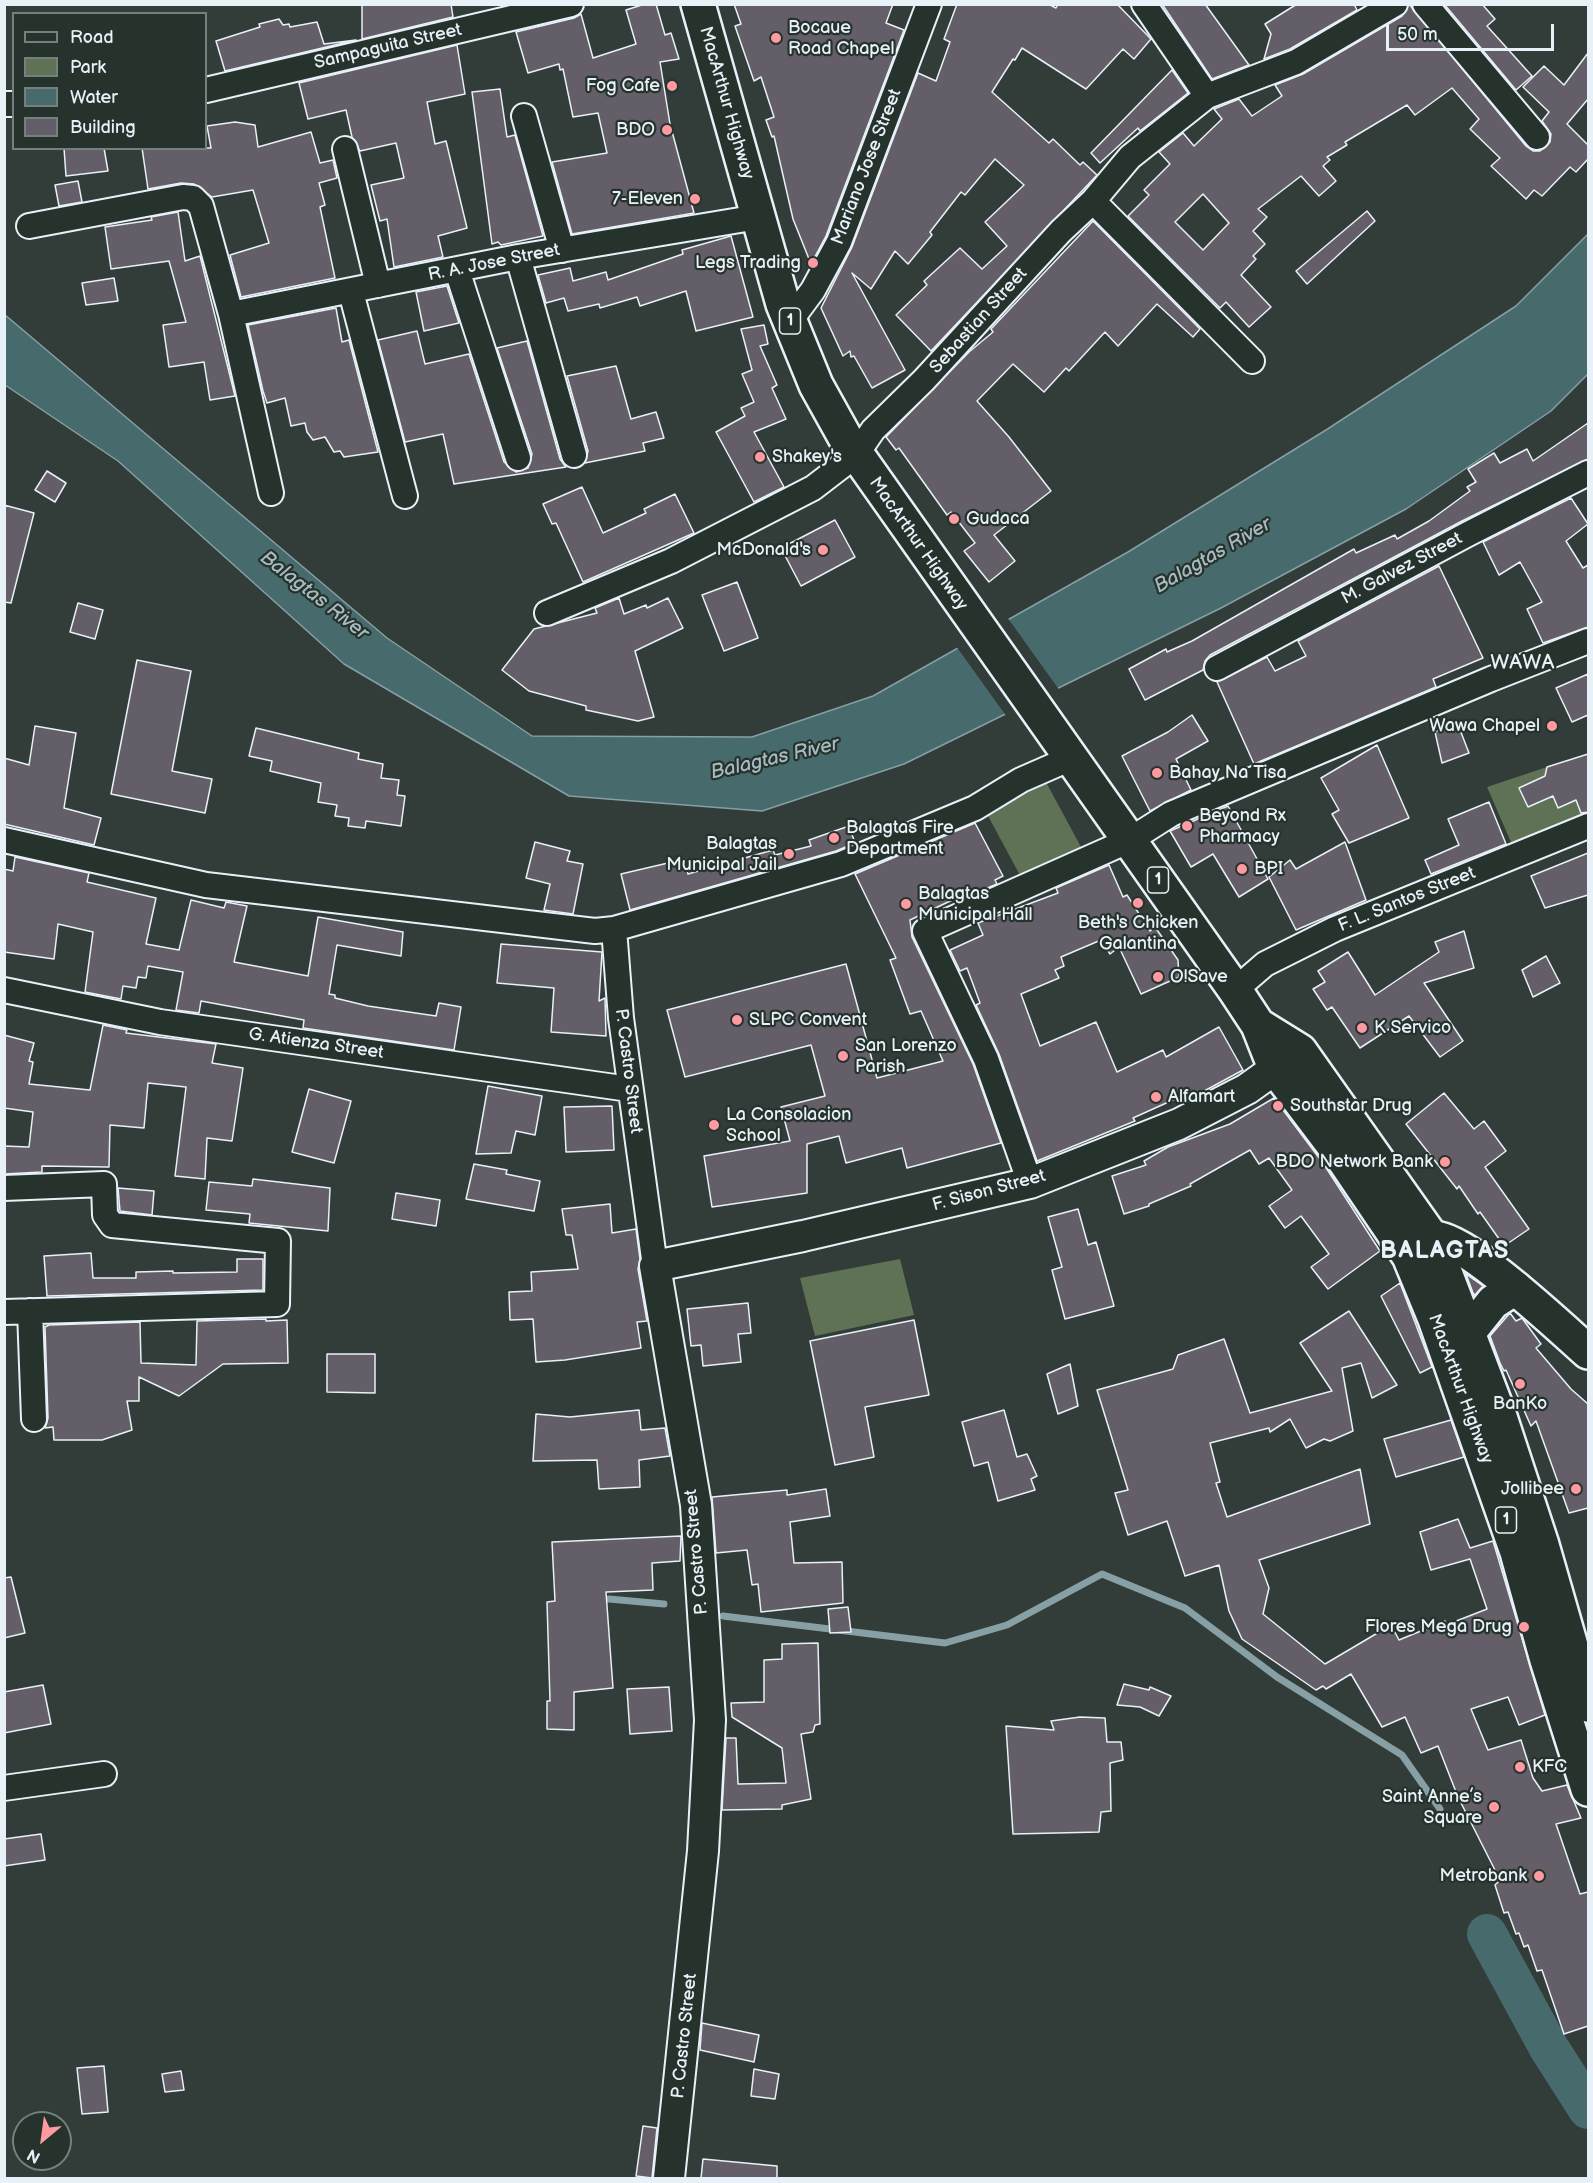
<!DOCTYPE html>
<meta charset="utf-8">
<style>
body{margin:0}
#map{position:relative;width:1593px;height:2183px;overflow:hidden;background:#323c39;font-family:"Balsamiq Sans",sans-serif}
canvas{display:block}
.frame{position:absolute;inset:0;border:6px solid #e8f1f8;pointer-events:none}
.legend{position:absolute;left:12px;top:12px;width:195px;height:138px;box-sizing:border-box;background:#26332d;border:2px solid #747f7e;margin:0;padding:8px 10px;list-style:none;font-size:18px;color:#e8f1f8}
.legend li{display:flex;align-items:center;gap:12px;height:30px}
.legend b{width:30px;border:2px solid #747f7e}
.north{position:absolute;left:12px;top:2111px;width:60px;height:60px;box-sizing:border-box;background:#26332d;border:2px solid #747f7e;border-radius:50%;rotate:209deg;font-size:16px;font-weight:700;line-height:24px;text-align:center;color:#e8f1f8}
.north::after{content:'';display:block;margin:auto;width:21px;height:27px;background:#ff9aa2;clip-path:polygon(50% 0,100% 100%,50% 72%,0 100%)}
.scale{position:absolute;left:1386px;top:24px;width:168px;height:27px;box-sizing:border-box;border:3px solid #e8f1f8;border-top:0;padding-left:8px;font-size:18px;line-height:21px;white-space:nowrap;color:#e8f1f8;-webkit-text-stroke:4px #26332d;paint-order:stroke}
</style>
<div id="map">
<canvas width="1593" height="2183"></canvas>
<div class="frame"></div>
<ul class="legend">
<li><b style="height:8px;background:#26332d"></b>Road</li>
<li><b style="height:16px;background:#5f7255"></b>Park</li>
<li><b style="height:16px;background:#476a6d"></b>Water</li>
<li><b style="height:16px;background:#645e68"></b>Building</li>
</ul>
<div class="north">N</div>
<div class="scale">50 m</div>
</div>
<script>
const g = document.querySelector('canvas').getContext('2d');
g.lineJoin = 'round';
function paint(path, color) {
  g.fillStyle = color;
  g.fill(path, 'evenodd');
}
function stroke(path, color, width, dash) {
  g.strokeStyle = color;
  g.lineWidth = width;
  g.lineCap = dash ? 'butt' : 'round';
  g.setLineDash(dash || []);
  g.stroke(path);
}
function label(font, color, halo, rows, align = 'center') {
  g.font = font + ' "Balsamiq Sans",sans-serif';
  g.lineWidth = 4.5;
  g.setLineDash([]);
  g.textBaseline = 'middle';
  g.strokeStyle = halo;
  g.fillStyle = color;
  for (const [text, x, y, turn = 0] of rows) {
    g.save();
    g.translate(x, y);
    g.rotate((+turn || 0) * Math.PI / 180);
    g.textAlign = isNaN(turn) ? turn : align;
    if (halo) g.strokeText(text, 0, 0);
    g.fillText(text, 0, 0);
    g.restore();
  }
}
paint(new Path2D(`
 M1547,767L1545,776L1519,788L1528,807L1553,796L1576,800L1584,819L1514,849L1487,787Z
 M1046,782L1081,847L1022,879L987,814Z
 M900,1259L914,1315L815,1336L800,1278Z`), '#5f7255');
const water = new Path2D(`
 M1588,234V374L1551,411L1406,509L1221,608L904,764L762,811L569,796L344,664L118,461L5,385L4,314L387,638L532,736L752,737L873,696L1128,552L1326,430L1516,306Z`);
paint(water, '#476a6d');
stroke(water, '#87a0a5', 1.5);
paint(new Path2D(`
 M1007,617L1060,691L1007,717L956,646Z`), '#323c39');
stroke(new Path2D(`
 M609,1599L664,1604
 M723,1616L945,1643L1007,1625L1102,1574L1185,1608L1277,1677L1402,1755L1440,1809`), '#87a0a5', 7);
stroke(new Path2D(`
 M1487,1934L1549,2048L1588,2109`), '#476a6d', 40);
const building = new Path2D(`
 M362,4H451L453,17L362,39Z
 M645,4H656L665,35L671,33L679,59L660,62L670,124L694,213L572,234L552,162L607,153L598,113L573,117L563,69L560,70L559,64L528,73L516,32L574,18L581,14L593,58L636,44L626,10Z
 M734,4H893L886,23L904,30L826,236L811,264L793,219L774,136L772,137L766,120L774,117L761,77L754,81L735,26L741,24Z
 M957,4H1048L1056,8L1058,4H1117L1151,39L1134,59L1123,49L1086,89L1022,48L1015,60L1013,59L992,92L1049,143L1053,139L1080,165L1083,162L1097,175L931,351L896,315L927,285L924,281L960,248L982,269L1007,246L985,222L1024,185L995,159L965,195L961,192L930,232L932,235L908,264L895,251L871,289L852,273L905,370L872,388L854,356L851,357L850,351L843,356L821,308L852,247L918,73L936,81L950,42L944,39Z
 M1162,4H1205L1249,65L1212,79Z
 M1297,4H1354L1357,10L1290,49L1264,59L1271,34L1265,24Z
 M1409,4L1526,146L1533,151H1540L1550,142L1551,134L1542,121L1549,112L1523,87L1544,66L1564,85L1588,53V99L1567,124L1588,145V159L1576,172L1570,167L1542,196L1534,190L1526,199L1491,166L1500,158L1470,129L1479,119L1452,88L1415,115L1407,105L1345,142L1347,145L1327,157L1330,160L1323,166L1336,181L1319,196L1301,176L1258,209L1267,217L1253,231L1265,244L1253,256L1256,259L1241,275L1271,307L1249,327L1226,302L1220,308L1128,216L1149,195L1144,190L1170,164L1159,152L1183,133L1194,146L1222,119L1214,109L1239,99L1252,116L1282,96L1275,85L1303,74L1402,16ZM1203,194L1229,223L1203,250L1175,222Z
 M1444,4H1482L1495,19L1487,26L1532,76L1516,90Z
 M279,19L283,25L289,24L290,27L317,22L324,44L356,40L225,71L216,41L260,27L259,24Z
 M457,45L465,94L427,102L435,144L446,141L467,228L438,236L443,257L394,267L387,219L380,221L371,185L404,178L396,143L360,151L352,137L346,110L308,119L299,83Z
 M1172,70L1188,93L1140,131L1138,128L1100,163L1091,153Z
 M500,89L507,137L515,135L543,236L501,245L498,242L492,244L472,92Z
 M235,122L255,125L258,147L311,132L320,163L333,160L337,178L319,183L325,205L320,207L335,278L241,297L230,255L269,243L253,190L212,197L194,184L181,183L148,189L142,148H211L207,126Z
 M64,148H104L108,171L66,176Z
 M78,181L82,202L59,206L55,185Z
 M1367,211L1375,221L1307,284L1296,271Z
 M178,212L185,261L200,256L235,396L210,400L204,362L169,367L163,325L186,322L169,261L111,269L105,227L152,220L151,217Z
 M1093,221L1200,329L1193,337L1157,304L1118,346L1105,332L1069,371L1066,368L1044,392L1013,364L977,401L1009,437L1051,491L994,535L1015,561L989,582L964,551L975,543L951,512L947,515L899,448L896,450L886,437L969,352L993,332L991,329Z
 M731,236L753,317L696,331L686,291L640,306L637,297L600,308L599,304L568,311L564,298L546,303L538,275L570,268L573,281L606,272L608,280L683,254L682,250Z
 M114,278L118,301L86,305L82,283Z
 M447,286L459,323L424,331L416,292Z
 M336,308L342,342L349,340L378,452L344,457L340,451L334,452L325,437L313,440L307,432L305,423L291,426L285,398L267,403L263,391L248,325Z
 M764,325L768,344L760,346L777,385L772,388L786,419L754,432L784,487L754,502L716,432L745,416L741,408L754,402L742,374L752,370L741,329Z
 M417,331L425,364L469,354L504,462L516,472L528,468L532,454L497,348L527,341L560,459L566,467L454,484L443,434L405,442L378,340Z
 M616,366L631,419L656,412L664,438L643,443L645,451L585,463L588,451L567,376Z
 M1588,423V459L1462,521L1210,655L1205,661L1203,670L1145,700L1129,669L1166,649L1167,652L1192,641L1354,549L1356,553L1395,535L1397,539L1429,521L1470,491L1467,487L1476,482L1468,469L1494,453L1500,463L1527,449L1533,461Z
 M47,471L66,483L55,502L35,490Z
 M582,487L603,533L646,513L644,509L675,494L694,533L583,582L556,523L552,524L543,504Z
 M1571,498L1588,524L1566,541L1583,568L1588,565V627L1543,643L1527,609L1542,602L1520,562L1499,575L1483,542Z
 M4,505L34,513L11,603L4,602Z
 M835,520L855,557L801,586L781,548Z
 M1439,566L1483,658L1433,679L1436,687L1254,764L1217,682L1267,657L1275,671L1306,656L1298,641Z
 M737,582L758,638L724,651L702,595Z
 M619,598L624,614L646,605L647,608L668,598L683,628L635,651L654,717L638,721L586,710V706L529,691L502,670L534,629L597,613L595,608Z
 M78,603L103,610L95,639L70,632Z
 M137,660L191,671L172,771L212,779L205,813L111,794Z
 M1588,674V715L1572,722L1556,688Z
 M1192,715L1208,741L1176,759L1191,790L1150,811L1122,756L1168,732Z
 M1457,722L1469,753L1442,763L1435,732Z
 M35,726L76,733L64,808L101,818L94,845L4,824V758L29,765Z
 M256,728L359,753L358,759L383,764L381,778L399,780L397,795L405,796L401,826L366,821L365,828L348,826L349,818L335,816L337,805L318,802L321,783L270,771L272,761L249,756Z
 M1377,745L1409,818L1349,843L1332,814L1339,810L1321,778Z
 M1588,754V812L1581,813L1576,800L1558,808L1553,796L1528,807L1519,788L1545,776L1547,767Z
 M1489,802L1506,844L1431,874L1425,860L1459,845L1448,819Z
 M1228,806L1268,879L1239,897L1213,854L1191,867L1170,831Z
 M975,823L1003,876L995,880L997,884L966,897L965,894L910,920L912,937L973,1064L1001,1143L907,1168L902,1148L846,1163L839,1136L807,1144V1193L712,1207L704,1156L790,1141L781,1107L825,1096L811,1045L685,1077L667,1010L846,964L877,1078L943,1061L921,1011L910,1014L890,960L896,958L855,874Z
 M849,826L855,843L836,851L630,910L621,874L685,859L688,874L773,850L775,855L811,846L809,840Z
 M535,842L570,851L567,861L583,864L573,914L544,910L550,884L526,878Z
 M1345,842L1366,900L1296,930L1269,877L1290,860L1296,869Z
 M1588,853V895L1545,908L1531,876Z
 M15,857L89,873L87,882L156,898L146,944L179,950L191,900L224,908L226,902L247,906L234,962L308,976L318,917L403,932L401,956L337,945L329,994L335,995V998L368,1006L436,1016L439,1003L461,1007L454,1050L303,1028L304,1020L201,1001L199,1013L176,1010L183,972L148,966L146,978L138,977L136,988L123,986L121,999L85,992L93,932L58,924L54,959L4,952V869L13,871Z
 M1109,865L1123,897L1127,895L1150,931L1155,927L1178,960L1179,977L1141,994L1119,947L1110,954L1101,940L1061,957L1064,966L1055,970L1059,978L1021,994L1040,1046L1096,1022L1117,1072L1163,1050L1166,1057L1219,1027L1243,1070L1195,1096L1193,1091L1133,1118L1135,1121L1037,1161L999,1054L976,1005L980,1003L967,968L960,971L950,950L983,935L978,923L1058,893L1056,888Z
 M1464,931L1474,968L1424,983L1463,1041L1440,1057L1409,1016L1360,1048L1332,1007L1327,1010L1313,989L1325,982L1318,971L1348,952L1375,995L1439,952L1435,942Z
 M501,944L602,952L599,1001L605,998L606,1036L551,1032L554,988L497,983Z
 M1546,956L1560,983L1533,997L1522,970Z
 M103,1025L127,1030L126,1033L216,1044L212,1063L243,1068L232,1141L207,1138L205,1179L175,1176L186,1087L148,1083L144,1128L110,1125L109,1167L42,1166V1172L4,1174V1146L29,1147L33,1112L4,1108V1035L34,1043L29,1061L33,1062L29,1084L90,1090Z
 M488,1086L542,1096L535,1135L516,1131L511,1153L476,1154Z
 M309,1089L351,1101L334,1163L292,1152Z
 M1444,1093L1474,1129L1484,1121L1506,1151L1485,1167L1529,1229L1504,1246L1480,1212L1478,1214L1459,1186L1457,1189L1406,1124Z
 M1274,1098L1323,1163L1380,1251L1328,1289L1311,1267L1329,1254L1301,1216L1285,1228L1269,1206L1292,1190L1269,1158L1259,1164L1250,1150L1190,1184L1191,1186L1149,1204V1206L1124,1214L1112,1176L1146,1165L1144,1161L1168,1147L1230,1124Z
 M612,1106L614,1150L566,1152L564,1107Z
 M474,1164L507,1170L506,1174L540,1181L534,1211L466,1199Z
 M253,1179L330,1188L328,1231L249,1223L250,1214L206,1210L209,1182L252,1186Z
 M118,1188L154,1191L152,1215L120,1211Z
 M396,1193L440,1200L436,1226L392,1219Z
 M610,1204L612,1233L636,1229L640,1259L638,1269L647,1321L637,1322L641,1348L565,1360L536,1362L533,1319L510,1320L509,1292L532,1291L531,1272L578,1269L572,1235H566L562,1209Z
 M1078,1209L1088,1245L1096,1242L1114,1306L1065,1319L1052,1270L1062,1267L1048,1217Z
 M91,1253L93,1278H136V1272L173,1271V1273L237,1272V1259H263V1290L47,1296L44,1256Z
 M1466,1274L1483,1286L1475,1295L1473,1293Z
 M1400,1283L1432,1367L1420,1373L1381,1296Z
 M748,1303L751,1333L738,1334L741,1362L703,1366L701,1345L691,1346L687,1309Z
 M1349,1311L1397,1385L1372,1398L1361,1363L1342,1368L1353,1431L1330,1441L1324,1439L1306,1448L1290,1419L1270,1432L1269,1428L1210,1443L1220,1482L1216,1483L1227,1517L1360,1469L1370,1524L1259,1560L1269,1588L1263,1614L1325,1664L1391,1625L1399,1640L1445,1621L1446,1625L1487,1609L1470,1559L1431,1570L1420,1532L1458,1519L1470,1548L1493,1541L1545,1715L1519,1725L1508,1697L1471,1709L1488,1750L1521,1740L1533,1778L1542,1791L1567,1785L1581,1818L1556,1824L1580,1894L1588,1892V2026L1564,2034L1542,1970L1537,1971L1528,1945L1524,1947L1519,1933L1516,1934L1508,1912L1504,1913L1495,1885L1500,1880L1458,1797L1438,1746L1421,1753L1405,1717L1382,1727L1351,1674L1326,1689L1323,1686L1316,1690L1242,1639L1229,1611L1219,1565L1185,1576L1167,1521L1128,1535L1115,1493L1128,1490L1097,1390L1173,1369L1178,1355L1224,1339L1250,1413L1332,1391L1300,1343Z
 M1510,1313L1516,1321L1522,1318L1541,1344L1536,1348L1571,1389L1588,1404V1508L1569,1513L1536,1421L1531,1426L1506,1370L1504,1371L1500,1363L1490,1336Z
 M266,1319V1321L287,1320L288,1363L223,1364L179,1396L139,1377V1401H127L132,1430L102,1440H54L53,1427L45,1428L48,1418L45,1327L49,1325L140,1322L141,1363L196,1365L197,1321Z
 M914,1320L929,1395L865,1407L874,1457L835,1465L810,1341Z
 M327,1354H375V1393L327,1392Z
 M1070,1364L1078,1406L1058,1414L1047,1374Z
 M639,1410L641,1430L665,1428L670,1456L639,1460L640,1487L599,1489L597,1460L533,1461L536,1414L570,1417Z
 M1004,1410L1017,1457L1027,1454L1037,1476L1031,1479L1035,1490L998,1501L988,1462L974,1466L962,1422Z
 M1451,1420L1464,1457L1396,1477L1384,1439Z
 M826,1489L830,1516L790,1522L794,1563L842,1562L843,1603L761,1612L758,1584L752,1585L747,1550L716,1553L712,1497L787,1490V1495Z
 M681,1536L680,1561L652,1563L653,1590L606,1592L613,1688L574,1692V1730L547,1729V1701H550L547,1602L555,1601L552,1542Z
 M11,1577L25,1633L4,1638V1578Z
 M848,1607L851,1632L830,1633L828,1609Z
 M818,1643L820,1724L815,1725L813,1732L801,1734L811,1799L782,1805V1809L722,1810L726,1738H736L738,1784L786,1783L782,1748L732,1717L731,1703L764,1702V1660L782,1659V1644Z
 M1124,1684L1149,1690L1150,1687L1171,1696L1159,1716L1140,1707L1117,1705Z
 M43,1685L51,1724L4,1733V1692Z
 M669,1687L672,1731L630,1734L627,1689Z
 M1080,1717L1105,1718L1107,1742H1121L1123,1760L1110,1763L1111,1811L1101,1812L1099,1832L1013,1834L1006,1726L1054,1730L1051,1721Z
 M41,1834L45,1860L4,1866V1839Z
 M702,2023L759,2035L754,2062L700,2050Z
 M104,2066L108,2112L82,2114L77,2068Z
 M754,2069L779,2074L775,2099L751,2096Z
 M181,2071L184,2090L165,2092L162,2074Z
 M643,2126L657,2128L652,2178L636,2176Z
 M703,2159L777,2166V2178H701Z`);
paint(building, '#645e68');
stroke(building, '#e8f1f8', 1.5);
const minor = new Path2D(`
 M1144,4L1207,96
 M1425,4L1537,137
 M206,90L571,4
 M4,104H14
 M524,116L562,250
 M345,149L378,285
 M1093,201L1252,361
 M29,226L183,197L193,198L201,206L231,314L271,493
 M518,257L574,455
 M457,270L518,458
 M351,292L405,496
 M231,314L518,257L758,217
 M790,321L813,290L839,242L929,4
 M547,613L671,561L813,488L856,455L873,430L924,380L1061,231L1093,201L1130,157L1207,96L1296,62L1395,4
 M1217,668L1468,534L1588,473
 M4,840L206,885L595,931L614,929L841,864L975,808L1021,780L1069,759
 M614,929L621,1018L655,1266
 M4,990L160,1022L629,1089
 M1235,990L1265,964L1335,929L1588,826
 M1030,1183L986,1059L925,931L1130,840L1171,814L1491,679L1588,641
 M4,1188L104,1184L105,1215L112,1225L278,1241L277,1304L4,1312
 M30,1311L34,1419
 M4,1788L104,1774`);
const tertiary = new Path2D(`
 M669,2178L703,1851L710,1720L696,1505L655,1266L803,1236L1030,1183L1179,1124L1247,1089L1296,1054`);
const secondary = new Path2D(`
 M1413,1253L1432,1238C1464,1236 1561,1328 1588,1352`);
const trunk = new Path2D(`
 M698,4L783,304L816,385L846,439L1235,990L1258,1025L1275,1068L1340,1154L1409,1256L1435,1319L1517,1552L1547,1660L1588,1789
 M1258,1025L1300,1051L1432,1238L1499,1414L1542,1545L1588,1705
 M1469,1332L1493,1302L1515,1288`);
stroke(minor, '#e8f1f8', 28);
stroke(tertiary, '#e8f1f8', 34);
stroke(secondary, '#e8f1f8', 38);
stroke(trunk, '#e8f1f8', 38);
stroke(minor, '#26332d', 24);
stroke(tertiary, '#26332d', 30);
stroke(secondary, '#26332d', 33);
stroke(trunk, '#26332d', 33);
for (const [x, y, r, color] of [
 [776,38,6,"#ff9aa2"],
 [672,86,6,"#ff9aa2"],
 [667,130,6,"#ff9aa2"],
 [695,199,6,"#ff9aa2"],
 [813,263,6,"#ff9aa2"],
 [760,457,6,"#ff9aa2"],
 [954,519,6,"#ff9aa2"],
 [823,550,6,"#ff9aa2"],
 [1552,726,6,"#ff9aa2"],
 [1157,773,6,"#ff9aa2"],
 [1187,826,6,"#ff9aa2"],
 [834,838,6,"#ff9aa2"],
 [789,854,6,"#ff9aa2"],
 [1242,869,6,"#ff9aa2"],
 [1138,903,6,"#ff9aa2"],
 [906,904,6,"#ff9aa2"],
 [1158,977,6,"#ff9aa2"],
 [737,1020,6,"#ff9aa2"],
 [1362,1028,6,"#ff9aa2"],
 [843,1056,6,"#ff9aa2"],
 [1156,1097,6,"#ff9aa2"],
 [1278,1106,6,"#ff9aa2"],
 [714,1125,6,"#ff9aa2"],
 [1445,1162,6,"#ff9aa2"],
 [1520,1384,6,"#ff9aa2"],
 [1576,1489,6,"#ff9aa2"],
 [1524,1627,6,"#ff9aa2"],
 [1520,1767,6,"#ff9aa2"],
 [1494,1807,6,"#ff9aa2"],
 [1539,1876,6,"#ff9aa2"]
]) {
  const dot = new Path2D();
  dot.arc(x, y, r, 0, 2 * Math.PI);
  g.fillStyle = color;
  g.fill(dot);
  stroke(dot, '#26332d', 2);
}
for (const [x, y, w] of [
 [790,321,21],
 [1158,880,21],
 [1506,1520,21]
]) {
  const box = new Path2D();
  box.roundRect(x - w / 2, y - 13, w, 26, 4.5);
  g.fillStyle = '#26332d';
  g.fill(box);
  stroke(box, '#e8f1f8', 1.5);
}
label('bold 16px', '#e8f1f8', null, [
 ["1",790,321],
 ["1",1158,880],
 ["1",1506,1520]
]);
label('18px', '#e8f1f8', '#26332d', [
 ["Bocaue",788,28],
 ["Road Chapel",788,49],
 ["Fog Cafe",660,86,"right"],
 ["BDO",655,130,"right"],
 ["7-Eleven",683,199,"right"],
 ["Legs Trading",801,263,"right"],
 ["Shakey's",772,457],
 ["Gudaca",966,519],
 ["McDonald's",811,550,"right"],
 ["Wawa Chapel",1540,726,"right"],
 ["Bahay Na Tisa",1169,773],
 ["Beyond Rx",1199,816],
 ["Pharmacy",1199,837],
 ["Balagtas Fire",846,828],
 ["Department",846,849],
 ["Balagtas",777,844,"right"],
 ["Municipal Jail",777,865,"right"],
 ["BPI",1254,869],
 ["Balagtas",918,894],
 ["Municipal Hall",918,915],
 ["Beth's Chicken",1138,923,"center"],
 ["Galantina",1138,944,"center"],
 ["O!Save",1170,977],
 ["SLPC Convent",749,1020],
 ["K Servico",1374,1028],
 ["San Lorenzo",855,1046],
 ["Parish",855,1067],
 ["Alfamart",1168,1097],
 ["Southstar Drug",1290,1106],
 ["La Consolacion",726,1115],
 ["School",726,1136],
 ["BDO Network Bank",1433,1162,"right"],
 ["BanKo",1520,1404,"center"],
 ["Jollibee",1564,1489,"right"],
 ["Flores Mega Drug",1512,1627,"right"],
 ["KFC",1532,1767],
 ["Saint Anne’s",1482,1797,"right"],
 ["Square",1482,1818,"right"],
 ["Metrobank",1527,1876,"right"]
], 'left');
label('18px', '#e8f1f8', '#26332d', [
 ["Sampaguita Street",388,47,-13],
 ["MacArthur Highway",726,103,74],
 ["Mariano Jose Street",867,167,-69],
 ["R. A. Jose Street",494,263,-11],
 ["Sebastian Street",979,321,-48],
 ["MacArthur Highway",918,544,55],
 ["M. Galvez Street",1402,569,-28],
 ["F. L. Santos Street",1407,900,-22],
 ["G. Atienza Street",316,1044,8],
 ["P. Castro Street",628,1071,83],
 ["F. Sison Street",989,1191,-15],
 ["MacArthur Highway",1460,1389,70],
 ["P. Castro Street",697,1552,-95],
 ["P. Castro Street",685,2036,-84]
]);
label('italic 20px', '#a8bbc0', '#26332d', [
 ["Balagtas River",1213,556,-30],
 ["Balagtas River",314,596,38],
 ["Balagtas River",775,759,-13]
]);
g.letterSpacing = '1.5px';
label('21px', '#e8f1f8', '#26332d', [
 ["WAWA",1523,664]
]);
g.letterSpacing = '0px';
g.letterSpacing = '1.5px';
label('bold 24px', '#e8f1f8', '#26332d', [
 ["BALAGTAS",1445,1252]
]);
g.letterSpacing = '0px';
</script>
